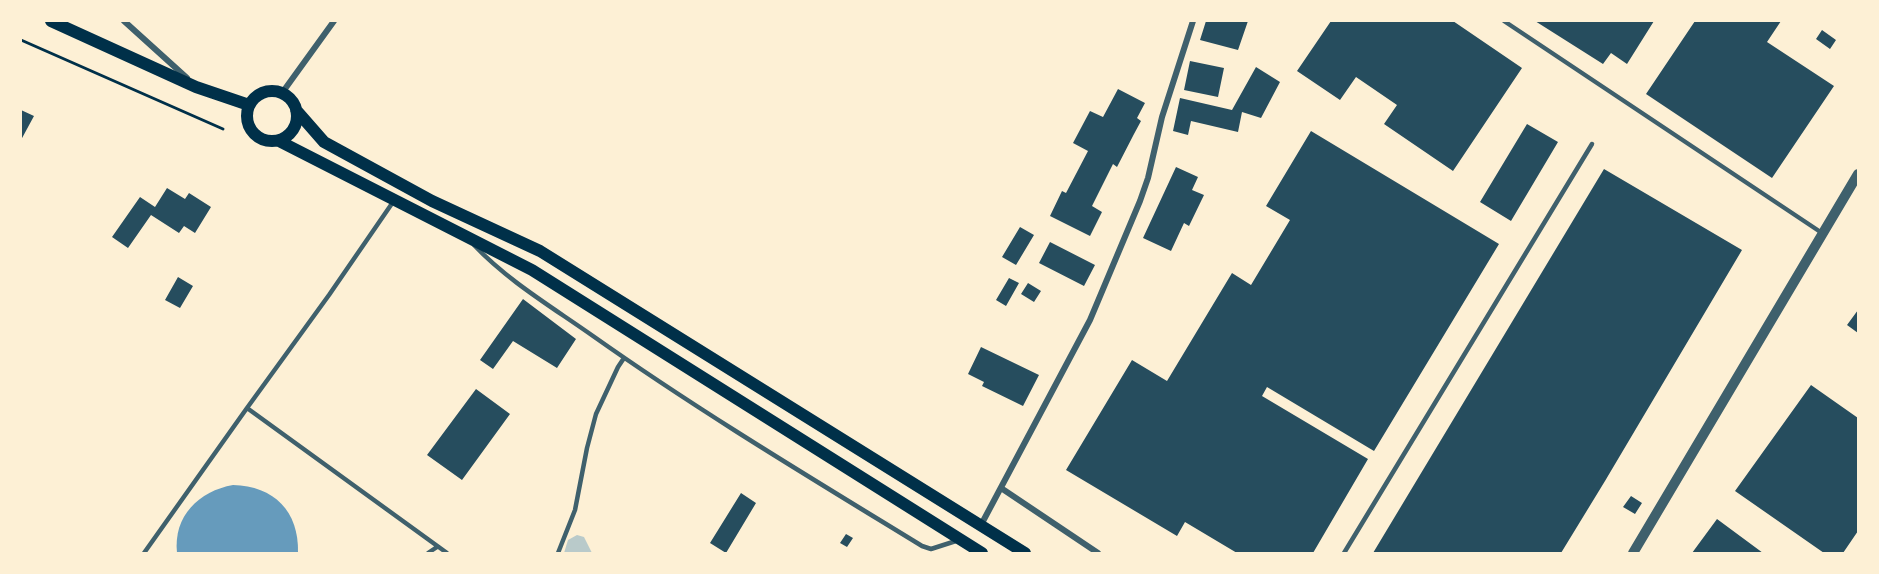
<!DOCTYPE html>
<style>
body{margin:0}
#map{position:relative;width:1879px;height:574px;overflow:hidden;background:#fdf0d5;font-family:"Golos Text",sans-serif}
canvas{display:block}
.frame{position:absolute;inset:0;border:22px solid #fdf0d5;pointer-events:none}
</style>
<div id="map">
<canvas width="1879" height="574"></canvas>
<div class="frame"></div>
</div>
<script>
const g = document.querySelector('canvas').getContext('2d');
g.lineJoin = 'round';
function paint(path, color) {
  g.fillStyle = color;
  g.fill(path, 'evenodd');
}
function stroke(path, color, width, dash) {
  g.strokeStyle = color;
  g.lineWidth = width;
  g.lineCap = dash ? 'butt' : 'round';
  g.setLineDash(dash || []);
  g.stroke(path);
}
paint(new Path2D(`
 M577,535L584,537L592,553H564L568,540Z`), '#b9caca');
paint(new Path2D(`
 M233,485C274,486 299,511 298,553H177C173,516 199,491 233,485Z`), '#669bbc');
paint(new Path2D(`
 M1206,21H1248L1238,50L1200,40Z
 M1331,21H1453L1522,68L1453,171L1384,124L1397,105L1356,77L1340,100L1297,71Z
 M1535,21H1654L1627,64L1611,53L1603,64Z
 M1695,21H1781L1767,42L1834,86L1772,178L1646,94Z
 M1822,30L1836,40L1830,49L1816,39Z
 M1190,61L1224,68L1218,97L1184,90Z
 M1256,67L1280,82L1261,118L1242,112L1238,132L1191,121L1188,135L1173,131L1180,98L1232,110Z
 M1118,89L1145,103L1137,118L1141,121L1134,134L1117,167L1113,164L1092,206L1102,212L1090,236L1050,216L1062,191L1066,193L1088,151L1073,143L1090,111L1103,117Z
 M21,110L34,116L21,140Z
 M1527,124L1558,142L1511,221L1480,202Z
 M1311,131L1499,244L1374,451L1267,387L1262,396L1368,459L1313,553H1237L1185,522L1177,536L1066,470L1132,360L1167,381L1232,273L1251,285L1290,220L1266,206Z
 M1176,167L1198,177L1192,190L1204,195L1189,226L1184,223L1171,251L1143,238Z
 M1604,169L1742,250L1605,481L1561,553H1373Z
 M167,188L185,199L189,193L211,207L195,233L184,226L179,233L151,215L128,248L112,237L140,197L155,207Z
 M1020,227L1034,235L1016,265L1002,257Z
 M1050,242L1095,265L1084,286L1039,263Z
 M178,277L193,286L180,308L165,300Z
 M1009,278L1019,283L1006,306L996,300Z
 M1028,283L1041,291L1034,302L1021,294Z
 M523,299L576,339L557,368L513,341L493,369L480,360Z
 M1858,310V333L1847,325Z
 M981,347L1039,375L1023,406L982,386L984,382L968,374Z
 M1811,385L1858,418V531L1843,553H1824L1735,491Z
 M476,389L510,414L462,480L427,455Z
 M741,493L756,503L726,553L710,543Z
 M1631,496L1642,503L1635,514L1623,507Z
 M1717,519L1763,553H1692Z
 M846,534L853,538L847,547L840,543Z`), '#264d5e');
stroke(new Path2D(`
 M21,40L223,129`), '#003049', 3);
stroke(new Path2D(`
 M1504,21L1822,233
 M474,245C508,281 552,307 593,336C699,411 811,478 922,546L931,549L959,540
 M247,408L329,295L393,202
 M144,553L247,408L447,553
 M428,553L437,547
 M558,553L575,510L587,448L596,414L618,367L624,358
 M1344,553L1592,144`), '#3f606c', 4.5);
stroke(new Path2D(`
 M124,21L187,78
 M282,93L334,21
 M1001,488L1098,553
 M981,525L1090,320L1140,201L1148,178L1162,117L1193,21`), '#3f606c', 6);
stroke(new Path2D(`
 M1633,553L1858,174`), '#3f606c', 10);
stroke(new Path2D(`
 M51,21L196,87L249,105
 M247 116a25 25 0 1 1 50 0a25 25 0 1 1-50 0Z
 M296,110L324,142L432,201L540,251L1025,553
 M279,141L532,270L982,553`), '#003049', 12);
</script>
